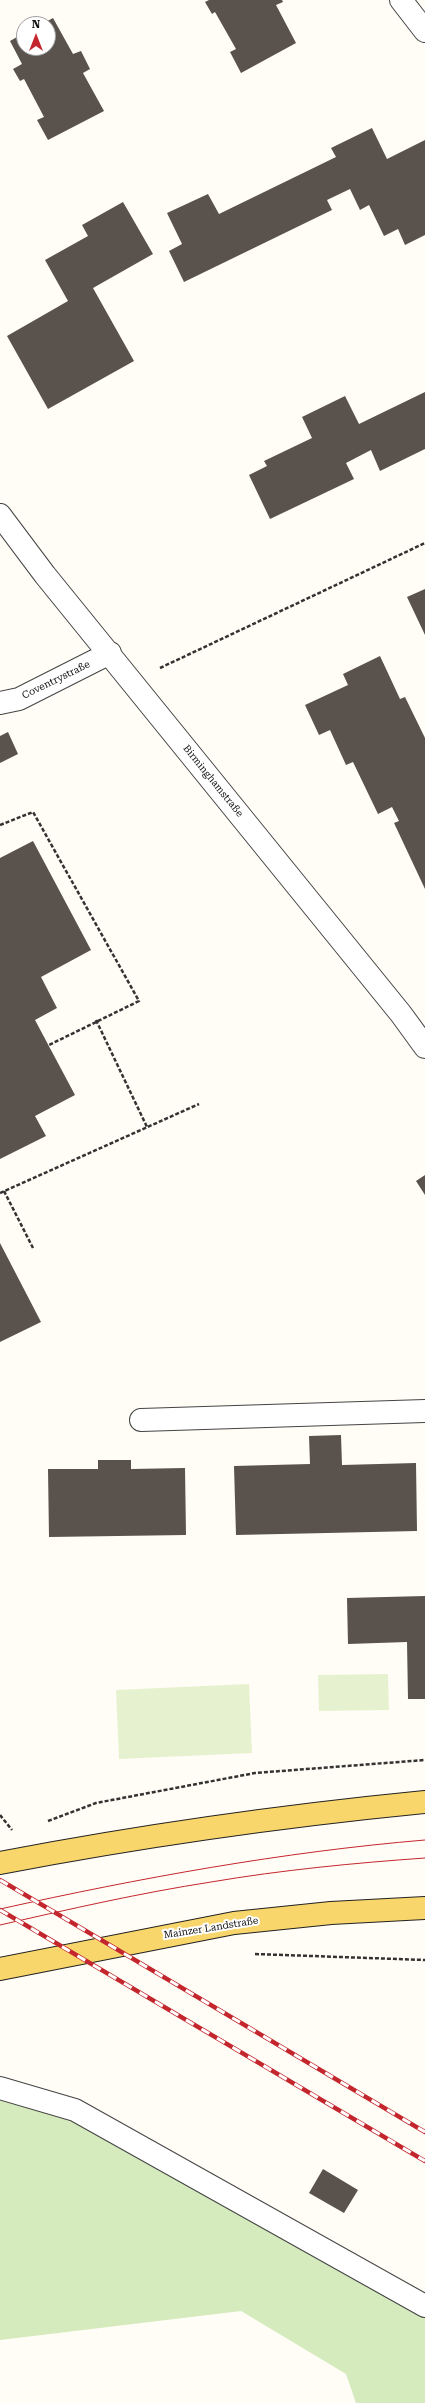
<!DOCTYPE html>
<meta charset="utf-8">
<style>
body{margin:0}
#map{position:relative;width:425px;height:2403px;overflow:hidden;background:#fffdf5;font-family:"Roboto Serif",serif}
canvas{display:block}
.north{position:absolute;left:16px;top:16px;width:40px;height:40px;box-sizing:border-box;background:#fff;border:1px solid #a0a0a0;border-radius:50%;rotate:0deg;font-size:11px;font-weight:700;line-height:16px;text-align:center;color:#111}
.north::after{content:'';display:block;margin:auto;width:14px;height:18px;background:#c4262e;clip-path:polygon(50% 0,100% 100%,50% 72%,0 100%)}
</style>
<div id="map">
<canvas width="425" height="2403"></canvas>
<div class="north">N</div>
</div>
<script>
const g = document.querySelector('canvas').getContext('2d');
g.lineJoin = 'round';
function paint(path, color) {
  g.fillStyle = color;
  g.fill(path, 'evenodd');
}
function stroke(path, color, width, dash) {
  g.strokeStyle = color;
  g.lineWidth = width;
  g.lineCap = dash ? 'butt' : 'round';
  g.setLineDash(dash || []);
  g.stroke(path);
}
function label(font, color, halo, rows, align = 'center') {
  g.font = font + ' "Roboto Serif",serif';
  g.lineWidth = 4;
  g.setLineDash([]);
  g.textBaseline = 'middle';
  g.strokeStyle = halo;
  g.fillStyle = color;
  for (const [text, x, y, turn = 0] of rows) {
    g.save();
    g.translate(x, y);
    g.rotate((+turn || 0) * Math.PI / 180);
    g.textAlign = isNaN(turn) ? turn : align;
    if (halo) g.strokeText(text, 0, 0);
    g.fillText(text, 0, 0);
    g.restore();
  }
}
paint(new Path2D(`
 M0,2088L76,2110L425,2306V2403H356L346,2374L241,2311L0,2340Z`), '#d5ebbd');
paint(new Path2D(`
 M388,1674L389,1710L319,1711L318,1675Z
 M249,1684L252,1753L119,1759L116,1690Z`), '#e6f2cf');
paint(new Path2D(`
 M209,0H282L283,2L276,5L296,43L241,73L230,52L236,49L215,12L212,14L205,2Z
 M53,18L73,54L81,51L90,69L83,73L104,111L48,140L37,120L44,117L24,79L20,81L13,69L22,64L10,41L24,33V48H48V24H42Z
 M372,128L387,159L425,140V235L405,245L398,229L384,236L369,205L360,210L350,189L327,200L332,210L184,282L169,251L182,244L167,213L208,194L219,214L336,157L331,148Z
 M123,202L153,254L93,288L134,361L48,409L7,336L68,301L45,260L88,236L82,225Z
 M425,392V449L380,471L371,450L346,463L354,479L270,519L249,475L267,466L264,461L312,438L302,417L345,396L359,424Z
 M425,589V635L407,597Z
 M380,656L400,699L405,697L425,738V889L394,823L399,821L392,807L378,814L353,762L346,765L330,730L319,735L305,705L348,685L343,674Z
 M8,732L18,754L0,763V736Z
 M33,841L91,950L41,977L57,1008L35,1020L75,1095L35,1116L46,1136L0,1159V858Z
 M425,1175V1195L416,1181Z
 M0,1243L41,1322L0,1342Z
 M341,1435L342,1465L416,1463L417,1531L236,1535L234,1466L310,1464L309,1436Z
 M98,1460H131V1469L185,1468L186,1535L49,1537L48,1469H98Z
 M425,1596V1699H408L407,1642L348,1644L347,1598Z
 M323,2169L358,2190L344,2213L309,2193Z`), '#5a524d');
const minor = new Path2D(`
 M401,0L425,31
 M0,515L45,575L401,1014L425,1047
 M0,703L19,699L110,653
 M141,1420L425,1411
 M0,2088L75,2110L425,2306`);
const major = new Path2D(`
 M0,1863C141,1836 282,1816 425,1802
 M0,1969L234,1923L331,1913L425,1908`);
stroke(minor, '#444', 24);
stroke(major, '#222', 24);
stroke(new Path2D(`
 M160,668L425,543
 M0,825L33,812L139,1001L49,1045
 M96,1020L147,1127
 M4,1191L33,1248
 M0,1193L199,1104
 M0,1815L12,1830
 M48,1821L96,1803L255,1773L425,1760
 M255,1954L425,1960`), '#333', 2.5, [4, 2]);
stroke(minor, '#fff', 22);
stroke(major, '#f9d66b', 22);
stroke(new Path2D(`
 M0,1909C140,1878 282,1852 425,1840
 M0,1925C70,1909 140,1893 211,1882C282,1870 354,1863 425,1858`), '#c4262e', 1);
const rail = new Path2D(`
 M0,1880L425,2132
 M0,1910L425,2161`);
stroke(rail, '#c4262e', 4.5);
stroke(rail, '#fff', 3, [9]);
label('10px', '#111', '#fff', [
 ["Coventrystraße",56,680,-26],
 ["Birminghamstraße",213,781,51],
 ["Mainzer Landstraße",211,1928,-9]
]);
</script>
